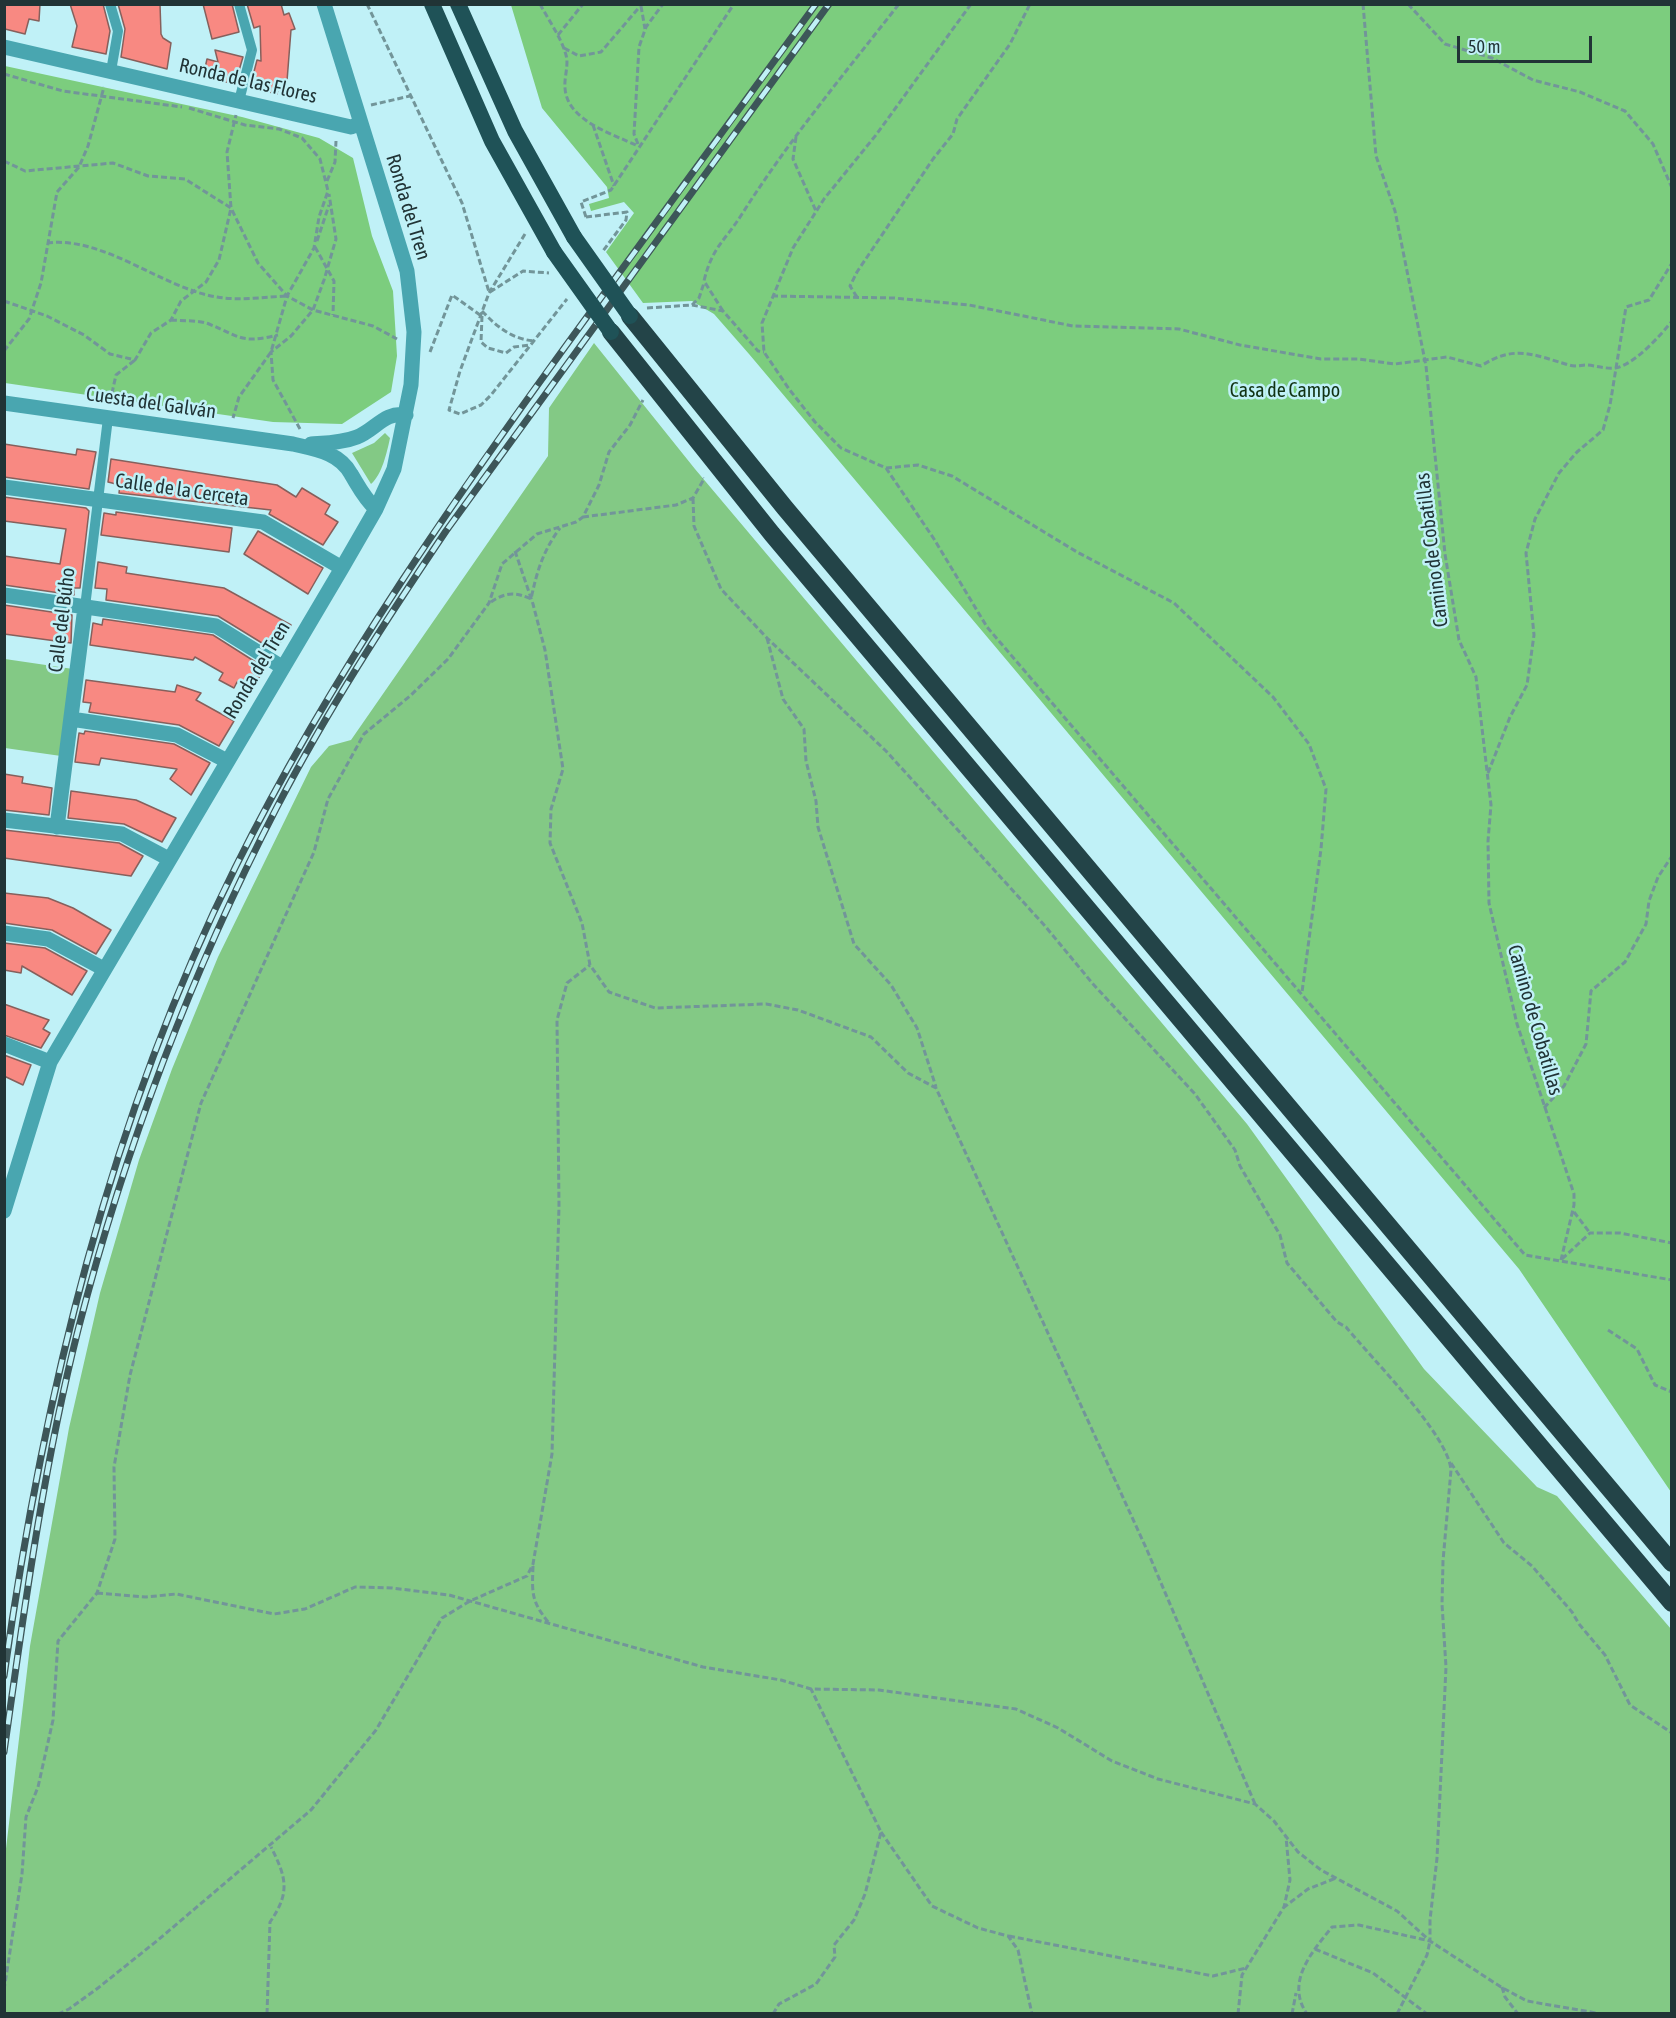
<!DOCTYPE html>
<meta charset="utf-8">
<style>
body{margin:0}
#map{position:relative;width:1676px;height:2018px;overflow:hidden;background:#c0f1f7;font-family:"Asap Condensed",sans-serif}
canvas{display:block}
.frame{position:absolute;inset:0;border:6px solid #213436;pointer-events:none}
.scale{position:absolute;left:1457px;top:36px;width:135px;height:27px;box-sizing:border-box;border:3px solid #213436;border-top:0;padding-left:8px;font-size:18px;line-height:21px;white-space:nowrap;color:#213436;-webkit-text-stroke:4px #c0f1f7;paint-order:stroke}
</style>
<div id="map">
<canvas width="1676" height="2018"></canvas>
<div class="frame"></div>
<div class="scale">50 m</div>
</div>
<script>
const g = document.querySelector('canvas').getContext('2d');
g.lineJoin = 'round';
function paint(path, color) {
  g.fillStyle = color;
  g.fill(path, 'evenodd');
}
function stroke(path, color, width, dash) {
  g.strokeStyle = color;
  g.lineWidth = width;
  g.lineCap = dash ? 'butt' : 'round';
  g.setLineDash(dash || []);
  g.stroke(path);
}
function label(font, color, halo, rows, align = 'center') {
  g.font = font + ' "Asap Condensed",sans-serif';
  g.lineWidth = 5;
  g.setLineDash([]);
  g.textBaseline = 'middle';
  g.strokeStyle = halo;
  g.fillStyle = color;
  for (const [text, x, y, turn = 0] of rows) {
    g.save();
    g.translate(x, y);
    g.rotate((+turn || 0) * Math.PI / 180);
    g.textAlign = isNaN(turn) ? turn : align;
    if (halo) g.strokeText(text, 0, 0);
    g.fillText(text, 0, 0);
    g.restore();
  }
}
paint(new Path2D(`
 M594,343L695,469L1247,1124L1424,1369L1537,1487L1557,1496L1671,1629V2013H5V1857L30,1646L69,1428L100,1293L139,1160L172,1069L218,957L311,767L329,746L351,740L548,456L549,408Z
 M385,433L390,438C387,452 382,475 371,484L352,453L374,443Z
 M5,659L73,669L61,756L5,748Z`), '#83c985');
paint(new Path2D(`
 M511,5H1671V1492L1519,1269L749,354L714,314L692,301L643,303L606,252L634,213L624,202L591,211L589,204L609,198L607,187L542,108Z
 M5,66L242,117L319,138L353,158L372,236L393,291L397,356L391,392L342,424L273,422L5,383Z`), '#7ccd7e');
const building = new Path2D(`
 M4,4H40L39,21L29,19L25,34L5,29Z
 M70,4H103L110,31L106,54L72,47L77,26Z
 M118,4H160L161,34L163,38L171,43L167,69L121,57L125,29Z
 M203,4H232L239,32L212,39Z
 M247,4H281L284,15L289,13L295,29L291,30L287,81L280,79L277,94L250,87L257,60L261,61L260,26L254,28Z
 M215,50L243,57L235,84L203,77L207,59L218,62Z
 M4,444L76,455L77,449L96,452L89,489L4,477Z
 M111,459L277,485L296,497L302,488L330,505L325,514L338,522L323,545L269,514L271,510L119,493L120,485L108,482Z
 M4,497L86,508L89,511L80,588H74V595L4,585V556L60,564L66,529L4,521Z
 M116,512L232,528L229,552L101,535L104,513L116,515Z
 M258,531L323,568L308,594L244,554Z
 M98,562L127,567L126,573L224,588L291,625L275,651L218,616L106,600L107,589L95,588Z
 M4,605L72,615L71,643L4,634Z
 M103,619L213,635L265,668L251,690L237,682L234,688L219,680L223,673L195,657L193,660L90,645L93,623L102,625Z
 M86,680L175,692L177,685L201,693L196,700L234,721L219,746L179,725L89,712L91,703L83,702Z
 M85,731L174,744L210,763L191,795L170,779L177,769L101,758L99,765L75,762L79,733L84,734Z
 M4,774L23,777L22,783L52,788L49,815L4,810Z
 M71,791L136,800L176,818L162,842L124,824L68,818Z
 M4,830L119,843L143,856L131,876L4,858Z
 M4,893L48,898L73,908L111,930L96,954L52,930L4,923Z
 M4,943L45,948L87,971L72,995L22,966L21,973L4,970Z
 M4,1004L49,1020L43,1029L50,1033L41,1048L4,1035Z
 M4,1055L31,1065L23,1085L4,1076Z`);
paint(building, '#f88982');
stroke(building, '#86605c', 1.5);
stroke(new Path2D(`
 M367,4L462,203L489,292
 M540,4C549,21 561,37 566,55C569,65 564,77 565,88C567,121 613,134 638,146
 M971,4L876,135L824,199L793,248L762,323L764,352L789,389L815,422L841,448L886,468L934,539L987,627L1525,1255L1672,1280
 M1363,4L1376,156L1395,211L1426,366L1445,554L1459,640L1476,677L1491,805L1488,841L1489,903L1517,1024L1574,1194V1205L1561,1260
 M1408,4L1445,44L1492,58L1533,80L1580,92L1625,111L1653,144L1672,188
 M641,6L645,29
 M558,35L583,4
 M564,48L579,56L601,52L642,4
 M4,74L63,91L182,107
 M371,105L410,96
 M189,108L245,125L279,129L302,138L320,159L328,191L319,217L314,248L287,296L271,352L239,397L233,418
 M593,125L614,186
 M796,137L793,159L816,211
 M638,144L634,134L639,47L646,27L663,4
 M4,161L25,171L113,163L148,176L185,179L231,208L258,263L287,296L313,310L373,326L397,339
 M327,181L335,162L336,141
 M586,217L627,212L626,220L603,251
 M586,217L581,202L611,190L734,4
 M525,234L489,293L460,371L449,410L460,414L481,405L491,395L567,299
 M317,241L329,205
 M47,243C105,236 161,288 217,297C239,301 265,297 287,296
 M315,247L334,281L333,315
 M490,292L523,271L549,273
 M772,296L894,298L969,305L1073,326L1179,329L1240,345L1321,359H1358L1395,364L1447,357L1481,366C1515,344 1534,355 1569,365C1575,367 1581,365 1587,365C1597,366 1606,369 1615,368C1633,366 1661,335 1672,321
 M857,297L850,286L857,272L933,159L953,134L957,119L1010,44L1030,4
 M4,301L47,316L84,335L110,354L135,360L151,333L171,320L181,301L206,282L219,260L231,208L227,152L236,115
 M692,305L699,298L704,283
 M647,308L692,305L723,311L758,351L764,352
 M482,311C497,327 512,339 534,341
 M723,311L704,281C712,247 725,241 742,214C789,140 845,73 899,4
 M482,316L481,342L488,348L506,353L514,347L530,345
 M171,320C183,321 199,320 209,324C241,337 241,344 278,335
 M4,351L29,319L41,283L57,192L79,167L88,146L104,87
 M430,352L452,295L480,315
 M110,402L116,375L135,360
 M300,429L273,380L271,352L291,336L313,310L324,280L336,239L329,194
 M886,468L918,465L952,476L1077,552L1174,603L1273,697L1309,744L1326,789L1321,849L1302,992
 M693,498L694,526L721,589L767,638L886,751L1045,926L1093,984L1195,1094L1235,1150L1240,1166L1280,1235L1287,1263L1337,1322L1346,1327C1371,1358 1448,1434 1451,1470L1443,1561L1442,1604L1446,1667L1437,1858L1430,1920V1941L1359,1925L1332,1927C1312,1952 1285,1982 1307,2014
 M583,517L676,505L693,498L704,479L703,478
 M515,551L533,604L545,650L563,769L551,809L550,843L582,923L590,965L609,992L655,1008L766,1004L798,1010L871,1037L908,1073L936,1088L1147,1550L1255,1804
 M491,602C505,592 516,592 531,599C537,571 543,551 560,528
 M767,638L783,699L804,729L806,761L816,801L818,827L854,944L891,985L917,1028L936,1087
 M1488,773L1510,717L1527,685L1534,635L1526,553L1535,519L1559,473L1577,452L1603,430L1610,405L1626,307L1649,300L1672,263
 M1544,1108L1564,1086L1586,1044L1591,991L1625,962L1646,924L1649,901L1658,877L1672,856
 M1574,1212L1590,1233
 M1562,1259L1590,1233H1620L1672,1243
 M1608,1330L1637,1349L1655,1385L1672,1392
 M1451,1463L1504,1543L1532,1566L1572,1612L1579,1624L1605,1655L1630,1705L1672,1733
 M533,1566C532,1593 531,1601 549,1623
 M97,1593L146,1597L176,1594L274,1614L305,1609L355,1587L392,1588L449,1595L703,1667L781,1680L811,1689L879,1690L1016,1709L1058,1728L1112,1761L1158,1779L1255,1804L1274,1821L1298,1852L1321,1870L1397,1911L1430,1941L1501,1987L1527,2001L1602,2014
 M881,1832L932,1906L978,1928L1008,1936L1018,1950L1032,2014
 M1283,1908L1308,1889L1336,1878
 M1009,1936L1213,1976L1246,1968
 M1315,1949L1373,1973L1427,2014
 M1502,1987L1505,1997L1518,2014
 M4,1990L22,1874L26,1817L38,1787L53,1720L58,1641L97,1593L115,1539L114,1467L130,1375L201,1103L314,852L328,799L364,734L410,696L448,659L489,603L502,564L537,534L576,522L583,517L599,485L609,452L630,425L643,400
 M58,2014L69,2009L98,1988L158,1940L311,1810L376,1730L442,1618L470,1601L527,1576L533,1564L552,1454L559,1206L557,1020L567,983L590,965
 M267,2014L270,1922C291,1892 286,1877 271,1847
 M773,2014L779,2004L816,1984L835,1957L834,1945L854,1920L865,1894L881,1832L811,1689
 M1238,2014L1242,1975L1284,1907L1290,1880L1286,1837
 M1292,2014L1296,1993
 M1397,2014L1427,1955L1430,1941`), '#729599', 3, [6, 3]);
stroke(new Path2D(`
 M110,4L118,31L111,71
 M239,4L252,50L239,101
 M85,607L108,418`), '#49a6b0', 10);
stroke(new Path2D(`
 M4,47L351,127L359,124
 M4,403L293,444C314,449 339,452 351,474C359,487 364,498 376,509
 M311,444C326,443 342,443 357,437C375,430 385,411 406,415
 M4,487L263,522L342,568
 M4,595L216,626L282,667
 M71,719L177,735L227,761
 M4,820L122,834L169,859
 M57,827L85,607
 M4,933L48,939L104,969
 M4,1044L50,1062
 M4,1211L50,1062L342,568L376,509L394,469L411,385L414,332L407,271L324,4`), '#49a6b0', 15);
stroke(new Path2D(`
 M432,4L492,141L554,252
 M458,4L515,131L574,237`), '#1f5257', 16);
stroke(new Path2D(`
 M630,316L785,508L1672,1563
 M611,332L772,534L1672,1603`), '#234448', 18);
const rail = new Path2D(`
 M4,1676C43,1397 109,1121 235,868C334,669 461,489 592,310C667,208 742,106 816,4
 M4,1752C24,1611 43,1468 78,1330C125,1148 191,973 277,807C327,711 386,620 446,531L829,4`);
stroke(rail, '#3d5659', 7);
stroke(rail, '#c0f1f7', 4.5, [14]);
stroke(new Path2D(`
 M574,237L630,316
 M554,252L611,332`), '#1f5257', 16);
label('20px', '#213436', '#c0f1f7', [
 ["Ronda de las Flores",248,81,13],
 ["Ronda del Tren",408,207,73],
 ["Cuesta del Galván",151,403,8],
 ["Calle de la Cerceta",182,490,8],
 ["Camino de Cobatillas",1432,550,-97],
 ["Calle del Búho",62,620,-83],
 ["Ronda del Tren",257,670,-59],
 ["Camino de Cobatillas",1535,1020,74]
]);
label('20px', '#113213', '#c0f1f7', [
 ["Casa de Campo",1285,391]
]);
</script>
